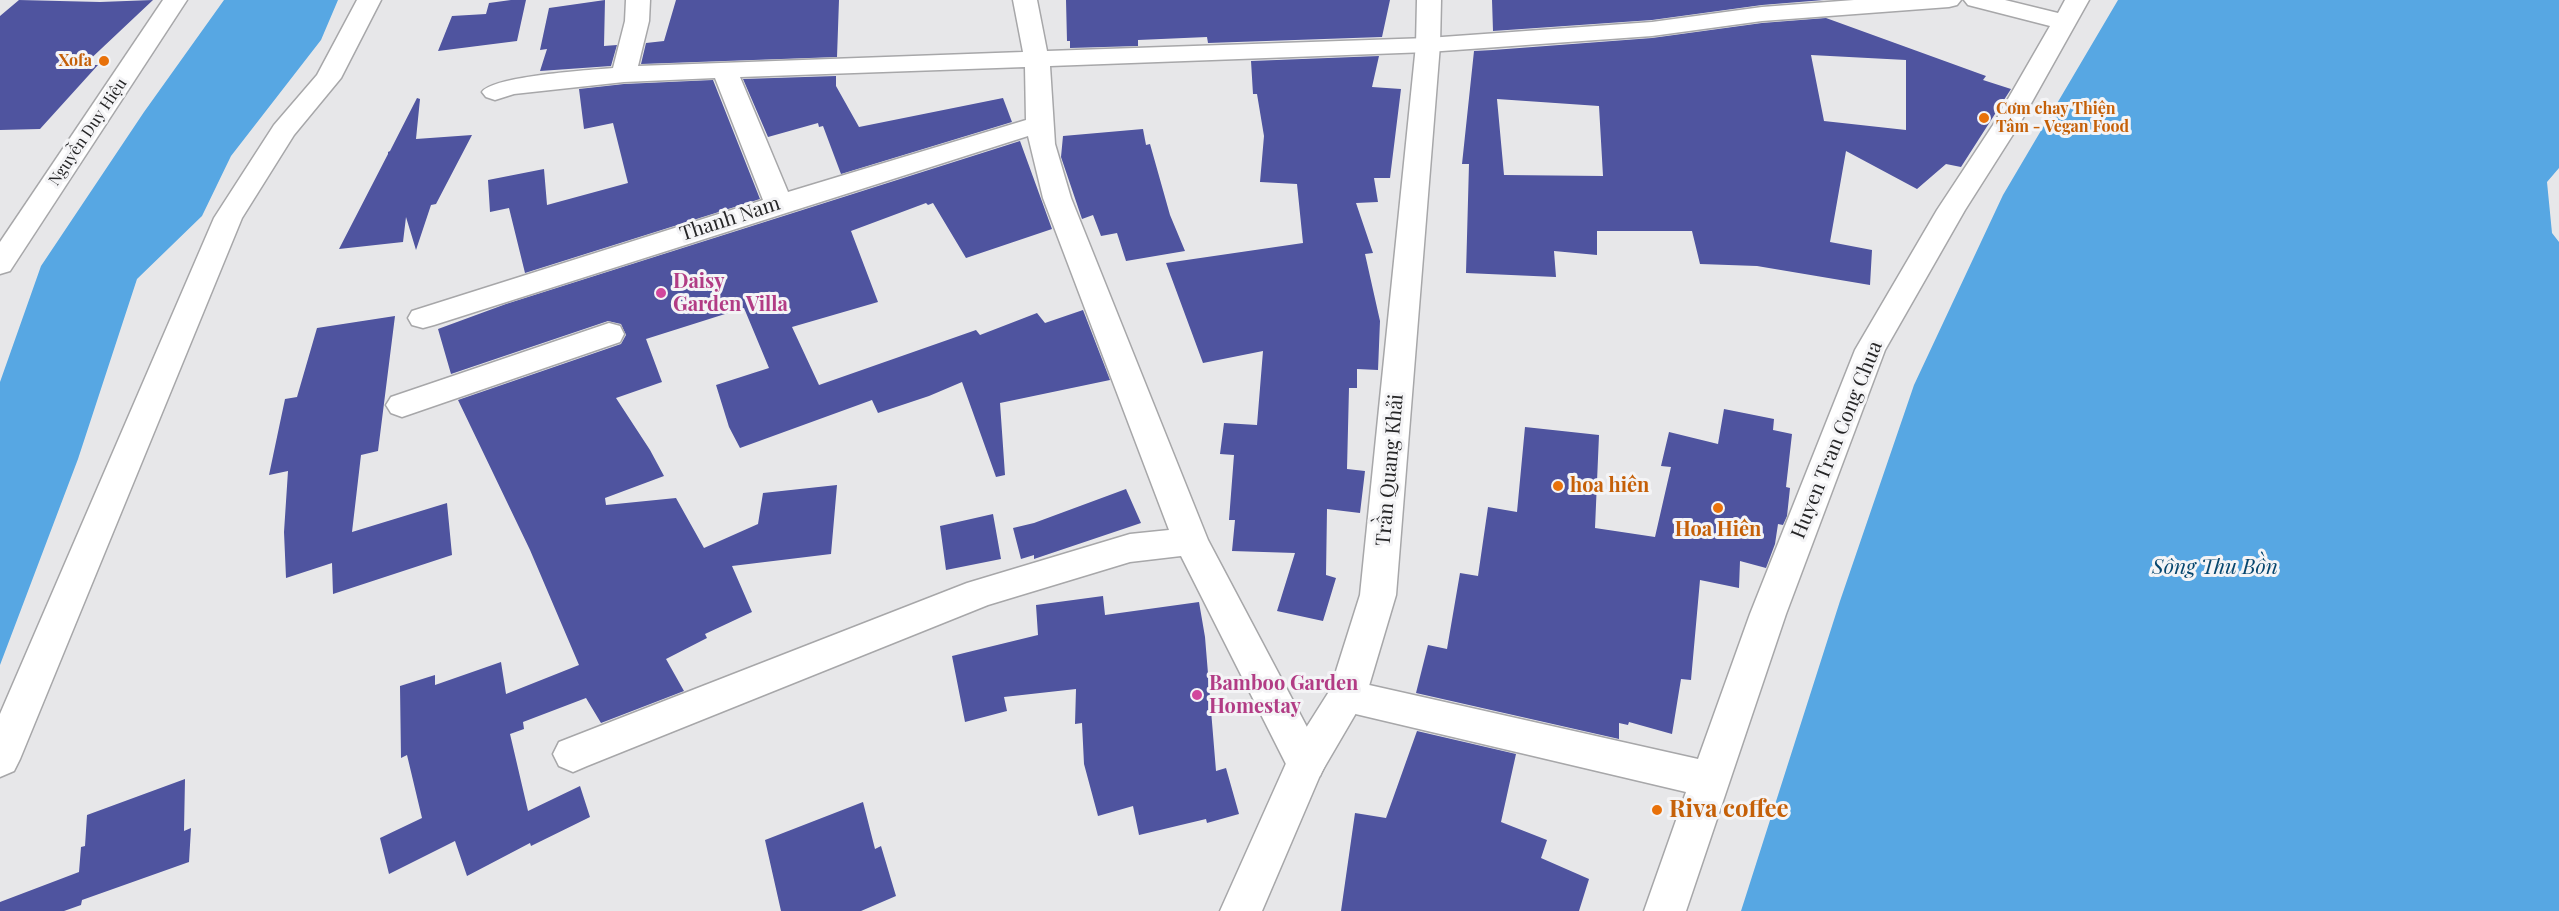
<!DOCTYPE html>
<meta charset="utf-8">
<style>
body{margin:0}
canvas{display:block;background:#e7e7e9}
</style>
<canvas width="2559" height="911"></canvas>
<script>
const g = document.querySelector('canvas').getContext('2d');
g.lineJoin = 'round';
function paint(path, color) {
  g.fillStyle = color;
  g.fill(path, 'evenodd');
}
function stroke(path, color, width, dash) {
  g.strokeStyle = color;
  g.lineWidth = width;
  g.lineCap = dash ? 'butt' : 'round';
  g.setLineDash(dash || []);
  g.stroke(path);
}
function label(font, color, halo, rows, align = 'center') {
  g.font = font + ' "Playfair Display",serif';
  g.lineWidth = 6;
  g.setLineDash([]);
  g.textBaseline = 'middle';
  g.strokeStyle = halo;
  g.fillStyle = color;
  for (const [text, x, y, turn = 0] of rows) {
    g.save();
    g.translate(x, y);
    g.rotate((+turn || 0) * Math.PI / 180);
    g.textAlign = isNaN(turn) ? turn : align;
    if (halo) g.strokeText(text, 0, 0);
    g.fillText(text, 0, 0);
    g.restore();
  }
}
paint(new Path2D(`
 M224,0H338L321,40L231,156L202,216L137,279L78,459L0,665V382L41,266L144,112Z
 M2118,0H2559V168L2547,182L2552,233L2559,242V911H1741L1840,601L1914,385L2003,195Z`), '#57a7e3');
paint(new Path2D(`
 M19,0L100,2L153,0L84,65H98L40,129L0,130V16Z
 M511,0H526L517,41L438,51L452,16L486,14L489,3Z
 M605,0L604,46L617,45L611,66L540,71L547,49L540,50L549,8Z
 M676,0H839L837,57L641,64L646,43L664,41Z
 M1066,0H1390L1382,37L1208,43L1207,37L1138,40V46L1070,48V41H1067Z
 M1492,0H1824L1762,5L1652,20L1493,31Z
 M1826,18L1986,76L1983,80L2011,89L1961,167L1946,164L1917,189L1846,151L1830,242L1872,250L1870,285L1757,266L1700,264L1692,231H1597V255L1554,251L1556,277L1466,273L1469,164H1462L1474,51L1493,50V53V50L1652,38L1762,23ZM1811,55L1906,60V130L1824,121ZM1497,99L1599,106L1603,176L1504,175Z
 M1379,56L1372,87L1401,89L1390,178H1374L1378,202L1356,203L1373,253L1365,254L1380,321L1378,370L1357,369V388H1349L1347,469L1365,471L1360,513L1327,509L1326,575L1336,578L1323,621L1277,611L1295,553L1232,551L1235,520H1229L1234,455L1220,454L1224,423L1257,425L1263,351L1203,363L1166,263L1303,243L1297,184L1260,182L1264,136L1257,94H1253L1251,61Z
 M836,76V86L859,127L1003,98L1012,122L841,174L823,126L819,127L818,123L768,137L743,79Z
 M713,80L760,199L525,273L509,208L490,212L488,180L544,169L547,205L628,183L613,123L584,129L579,89L624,84Z
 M417,98L420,99L416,139L472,135L436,204L431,205L416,250L406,217L403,242L339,249L388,154V152L390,151Z
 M1143,129L1146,145L1150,144L1170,215L1185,251L1126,261L1117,233L1101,236L1093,215L1082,219L1061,157L1063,136Z
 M1020,141L1052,229L966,258L933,203L928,205L926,203L851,231L878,302L792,327L819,385L976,330L980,335L1037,313L1045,323L1083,310L1110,380L1000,403L1005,475L996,477L962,382L929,396L878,413L872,400L740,448L729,427L716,385L769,368L744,308L646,339L662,382L616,398L650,450L664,476L605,498L606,505L676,498L704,548L758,524L763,493L837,485L831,554L732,566L752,612L705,634L707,638L666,659L684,691L601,723L586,698L523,722L524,729L510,734L528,811L580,786L590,817L531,846L530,843L467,876L455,841L389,874L380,838L422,818L407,755L401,758L400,686L435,675V685L501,662L506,694L579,665L530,550L458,400L621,344L626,335L621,324L608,321L451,374L438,329L506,304Z
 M395,316L378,451L361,455L352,532L447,503L452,555L333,594L332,563L286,578L284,532L288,471L269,475L285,399L297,397L317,328Z
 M1724,409L1774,419L1773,430L1792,434L1786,487L1790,488L1787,516L1783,525L1778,524L1775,544L1766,568L1740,561L1739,588L1700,580L1691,680L1681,679L1672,734L1629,722L1628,725L1619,723V739L1416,693L1428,645L1447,649L1460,573L1478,576L1488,507L1517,512L1525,427L1599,435L1595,528L1655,537L1671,467L1661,466L1669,432L1718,444Z
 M1126,489L1141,523L1034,559V555L1021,559L1013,528L1034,523Z
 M993,514L1001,559L946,570L940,526Z
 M1103,596L1105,615L1199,602L1205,637L1216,771L1226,768L1239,814L1207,823L1206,819L1139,835L1133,806L1098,816L1084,764L1082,723L1075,724L1076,689L1004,697L1007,711L965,722L952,656L1038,635L1036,605Z
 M1417,731L1516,754L1501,822L1547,840L1541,858L1589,879L1579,911H1341L1355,813L1386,818Z
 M185,779L184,831L191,828L189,862L82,900L81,905L64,911H0V902L79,872L81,847L85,846L87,815Z
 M863,802L875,849L881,846L896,896L861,911H781L765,840Z`), '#4f549f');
const minor = new Path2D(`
 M357,0H381L341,78L294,135L242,218L20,759L14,771L0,777V714L214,218L274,125L317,75Z
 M626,0H650L649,21L638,66L1023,52L1013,0H1037L1047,51L1428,38L1652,22L1762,7L1854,0H1961L1957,5L1949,7L1762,21L1652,36L1428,52L1050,66L1055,144L1071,198L1208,540L1326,763L1320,776L1306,781L1292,776L1181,556L1130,562L988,605L587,766L573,772L559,766L553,754L559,742L967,583L1130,534L1169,530L1043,198L1028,136L434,325L423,328L412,325L408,318L412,311L763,200L715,78L624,82L514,94L495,100L486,97L482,92C493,76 590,70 613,68L625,21ZM1025,67L1026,120L788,192L740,77Z
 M1964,0H2005L2058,13L2065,0H2089L2019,125L1965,210L1885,350L1786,614L1686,911H1644L1686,792L1347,712L1334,708L1328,696L1334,684L1347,680L1698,759L1750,614L1855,350L1937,210L1993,125L2050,26L1968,5Z
 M609,323L620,326L624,334L620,342L402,417L391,413L386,405L391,397Z`);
const tertiary = new Path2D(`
 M1417,0H1441L1440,45L1396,595L1366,696L1321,773L1262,911H1220L1292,750L1330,690L1360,595L1416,45Z`);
const secondary = new Path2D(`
 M163,0H187L10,271L0,274V242Z`);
stroke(minor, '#a7a7a9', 3);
stroke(tertiary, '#a7a7a9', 3);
stroke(secondary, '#a7a7a9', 3);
paint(minor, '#fff');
paint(tertiary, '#fff');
paint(secondary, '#fff');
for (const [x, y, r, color] of [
 [104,61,6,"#e8710a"],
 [1984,118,6,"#e8710a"],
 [661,293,6,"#d1479c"],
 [1558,486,6,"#e8710a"],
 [1718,508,6,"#e8710a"],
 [1197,695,6,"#d1479c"],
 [1657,810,6,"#e8710a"]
]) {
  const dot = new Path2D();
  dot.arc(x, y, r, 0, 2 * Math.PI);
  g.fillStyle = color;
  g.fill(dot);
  stroke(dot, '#f4f4f6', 2);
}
label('bold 16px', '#c56008', '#f4f4f6', [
 ["Xofa",92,61],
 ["Cơm chay Thiện",1996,109,"left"],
 ["Tâm - Vegan Food",1996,127,"left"]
], 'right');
label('16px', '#252526', '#f4f4f6', [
 ["Nguyễn Duy Hiệu",88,132,-56]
]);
label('20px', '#252526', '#f4f4f6', [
 ["Thanh Nam",730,219,-18],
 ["Huyen Tran Cong Chua",1837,440,-68],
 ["Trần Quang Khải",1390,470,-85]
]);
label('bold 20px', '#b23c85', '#f4f4f6', [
 ["Daisy",673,282],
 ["Garden Villa",673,305],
 ["Bamboo Garden",1209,684],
 ["Homestay",1209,707]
], 'left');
label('bold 20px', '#c56008', '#f4f4f6', [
 ["hoa hiên",1570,486],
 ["Hoa Hiên",1718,530,"center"]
], 'left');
label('italic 21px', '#06466e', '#f4f4f6', [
 ["Sông Thu Bồn",2215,567]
]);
label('bold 24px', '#c56008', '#f4f4f6', [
 ["Riva coffee",1669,810]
], 'left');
</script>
